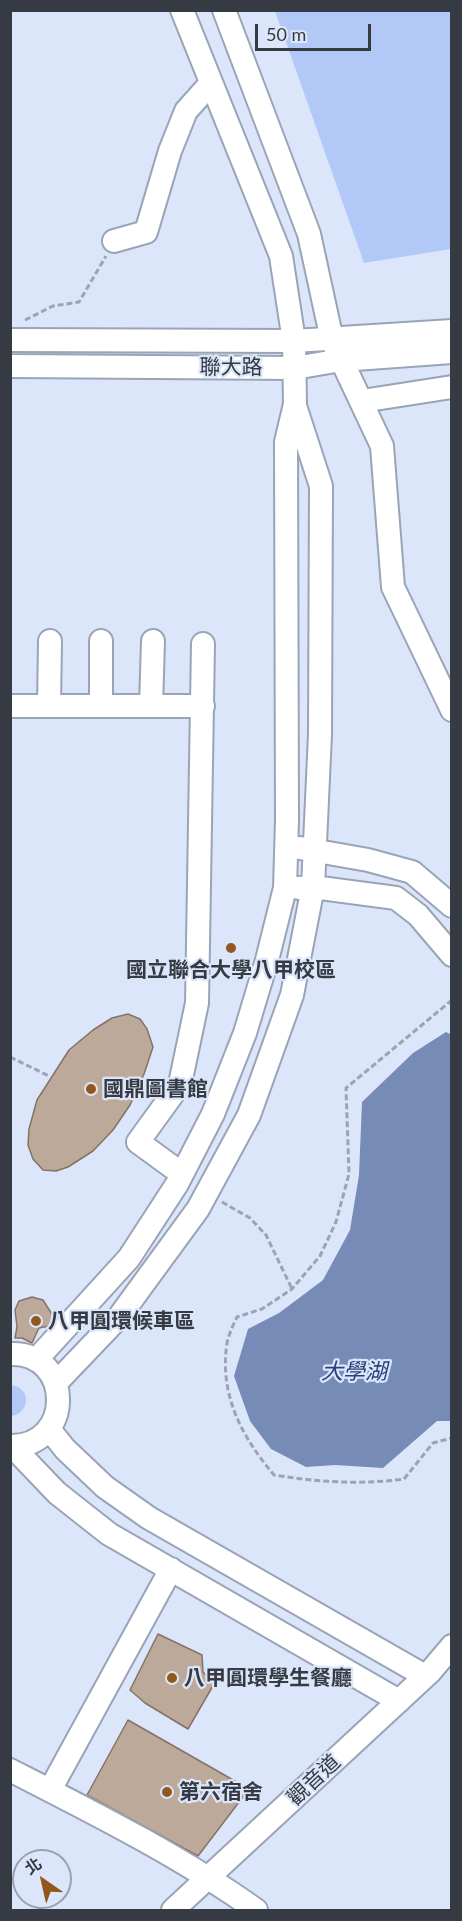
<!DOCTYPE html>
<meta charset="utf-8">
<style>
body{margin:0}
#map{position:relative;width:462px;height:1921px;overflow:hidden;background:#dce6fb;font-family:Lato,"Noto Sans TC",sans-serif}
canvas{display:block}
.frame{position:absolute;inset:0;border:12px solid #363a42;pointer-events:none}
.north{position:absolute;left:12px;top:1849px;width:60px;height:60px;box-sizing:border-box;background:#dce6fb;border:2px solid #9aa1b1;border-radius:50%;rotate:326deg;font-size:16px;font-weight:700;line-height:24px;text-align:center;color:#363a42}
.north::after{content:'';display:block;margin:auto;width:21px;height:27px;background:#94571b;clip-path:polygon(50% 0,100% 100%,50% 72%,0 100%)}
.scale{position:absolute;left:255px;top:24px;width:116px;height:27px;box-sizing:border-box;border:3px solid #363a42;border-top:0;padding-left:8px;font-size:18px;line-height:21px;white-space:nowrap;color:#363a42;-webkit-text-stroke:4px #dce6fb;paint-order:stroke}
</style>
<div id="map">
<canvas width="462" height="1921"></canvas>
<div class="frame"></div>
<div class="north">北</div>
<div class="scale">50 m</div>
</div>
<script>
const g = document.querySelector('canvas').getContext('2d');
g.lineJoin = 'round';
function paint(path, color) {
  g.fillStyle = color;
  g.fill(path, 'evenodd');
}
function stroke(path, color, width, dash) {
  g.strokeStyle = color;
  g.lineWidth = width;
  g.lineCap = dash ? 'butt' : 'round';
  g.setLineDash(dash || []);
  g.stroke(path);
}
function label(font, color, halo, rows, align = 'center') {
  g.font = font + ' Lato,"Noto Sans TC",sans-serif';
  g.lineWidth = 4.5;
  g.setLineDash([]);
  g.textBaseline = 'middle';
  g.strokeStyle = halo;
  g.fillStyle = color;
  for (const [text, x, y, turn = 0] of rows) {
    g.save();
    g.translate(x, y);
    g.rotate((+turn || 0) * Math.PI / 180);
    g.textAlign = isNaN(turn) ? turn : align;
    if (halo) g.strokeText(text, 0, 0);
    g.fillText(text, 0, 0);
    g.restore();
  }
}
paint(new Path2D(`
 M275,11H451V249L364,263Z
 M11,1385C31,1387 31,1413 11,1416Z`), '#b2c9f7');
paint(new Path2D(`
 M446,1032L452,1035L451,1421H437L383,1468L335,1465L306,1467L271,1449L250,1421L234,1376L248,1329L279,1313L323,1280L350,1230L359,1175L362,1102L413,1053Z`), '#768bb6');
const building = new Path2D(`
 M128,1014L140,1019L147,1029L153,1047L144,1074L130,1105L113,1130L93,1151L68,1167L56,1171L43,1170L33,1159L28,1145L29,1129L37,1100L69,1050L93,1030L112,1018Z
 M32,1297L43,1300L55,1319L49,1326L39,1328L32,1343L22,1338H15L17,1327L15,1310L19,1301Z
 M158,1634L202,1655L203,1672L214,1684L188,1729L145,1703L130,1690Z
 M128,1720L249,1789L198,1856L87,1795Z`);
paint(building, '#bca99a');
stroke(building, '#847365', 1.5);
const minor = new Path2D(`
 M224,10L309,234L332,340L382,446L393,587L452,710
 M114,241L146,232L170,151L186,111L211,83
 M10,340L294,341L452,331
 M10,366L295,368L341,360L452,352
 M362,401L452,387
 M101,641V706
 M10,706H203
 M49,706L50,641
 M151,706L153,641
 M300,848L368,860L412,872L452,906
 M298,888L313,887L396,898L418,915L452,955
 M182,1174L138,1142L180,1084L197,1003L203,644
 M10,1354C73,1351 75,1447 10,1446
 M36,1360L129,1258L177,1184L213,1114L245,1033L267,960L285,888L287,820L286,442L295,404L294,341L281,256L182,10
 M56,1383L119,1317L198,1209L249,1115L292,995L313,887L320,734L321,486L295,406
 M49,1429L65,1449L105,1487L149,1518L425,1676
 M13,1447L57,1493L109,1534L399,1701
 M10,1770C94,1813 180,1856 256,1910
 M50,1790L171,1569
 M173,1910L430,1672L452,1646`);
stroke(minor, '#9aa4b7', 26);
stroke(new Path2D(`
 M25,320L53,306L79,302L106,256
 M452,1000L346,1088L349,1174L336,1222L320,1256L292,1289L262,1309L237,1317C233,1325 229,1334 227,1343C219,1395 242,1437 274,1475C318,1482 360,1485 404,1479L433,1443L452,1438
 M10,1057L51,1077
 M222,1202L250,1218L266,1235L292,1289`), '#9ca4b4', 3, [6, 3]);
stroke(minor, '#fff', 22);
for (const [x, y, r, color] of [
 [231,948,6,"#94571b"],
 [91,1089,6,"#94571b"],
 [36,1321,6,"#94571b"],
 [172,1678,6,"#94571b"],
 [167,1792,6,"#94571b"]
]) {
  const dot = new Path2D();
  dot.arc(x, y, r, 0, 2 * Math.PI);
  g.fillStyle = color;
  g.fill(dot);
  stroke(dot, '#dce6fb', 2);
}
label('21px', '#363a42', '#dce6fb', [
 ["聯大路",231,367],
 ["觀音道",314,1780,-43]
]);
label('bold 21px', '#363a42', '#dce6fb', [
 ["國立聯合大學八甲校區",231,970,"center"],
 ["國鼎圖書館",103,1089],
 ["八甲圓環候車區",48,1321],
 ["八甲圓環學生餐廳",184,1678],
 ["第六宿舍",179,1792]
], 'left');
label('italic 22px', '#284179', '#dce6fb', [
 ["大學湖",354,1372]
]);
</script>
